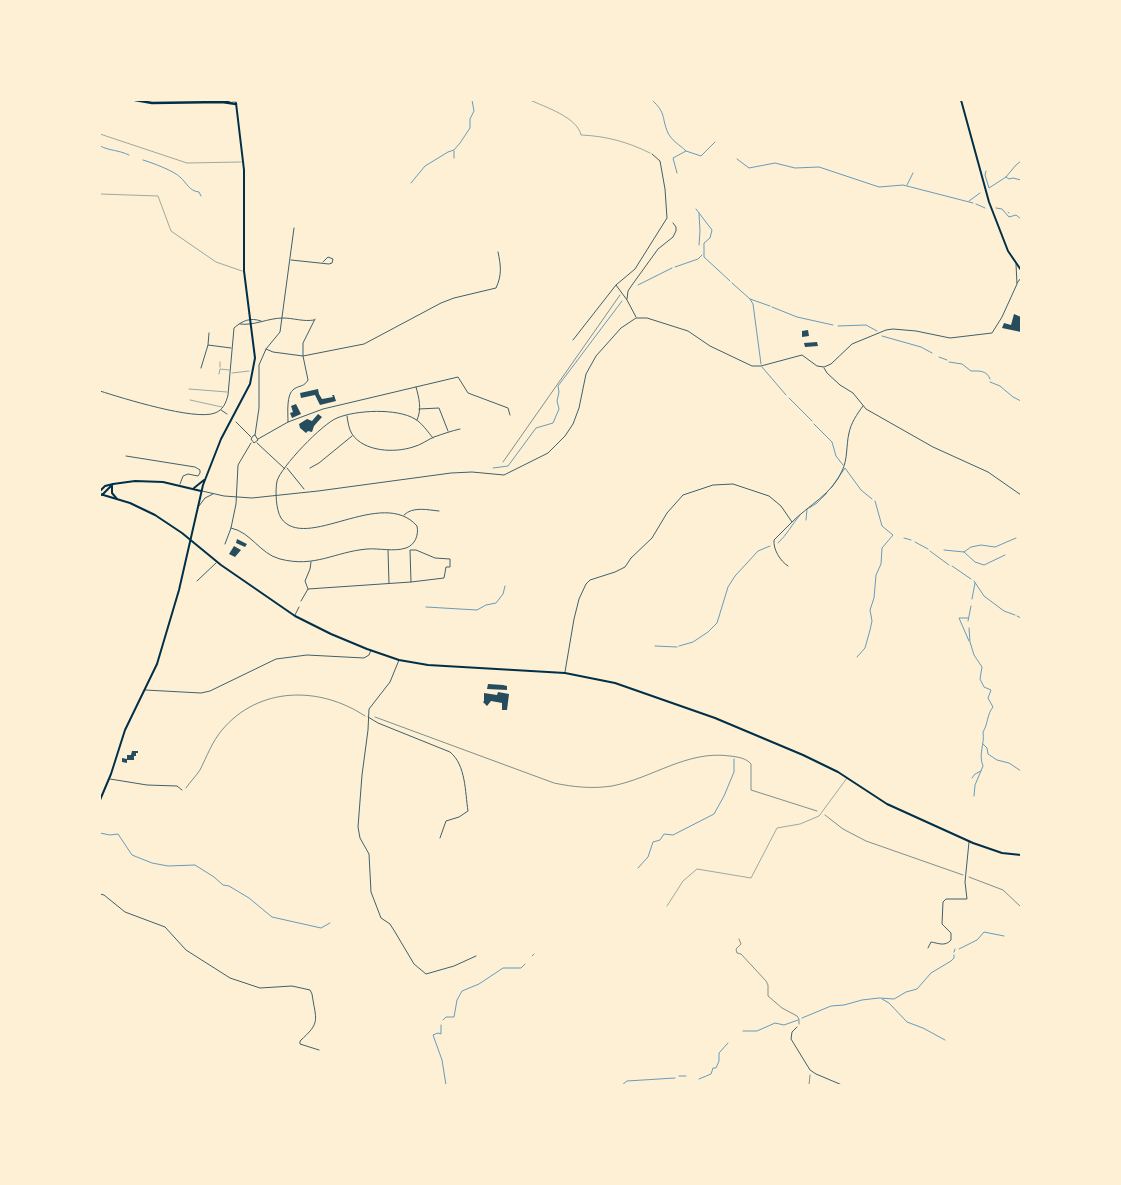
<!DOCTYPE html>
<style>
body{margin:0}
#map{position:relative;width:1121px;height:1185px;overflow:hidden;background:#fdf0d5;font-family:Karla,sans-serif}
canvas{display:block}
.frame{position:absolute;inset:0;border:101px solid #fdf0d5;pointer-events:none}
</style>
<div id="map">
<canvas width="1121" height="1185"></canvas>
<div class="frame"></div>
</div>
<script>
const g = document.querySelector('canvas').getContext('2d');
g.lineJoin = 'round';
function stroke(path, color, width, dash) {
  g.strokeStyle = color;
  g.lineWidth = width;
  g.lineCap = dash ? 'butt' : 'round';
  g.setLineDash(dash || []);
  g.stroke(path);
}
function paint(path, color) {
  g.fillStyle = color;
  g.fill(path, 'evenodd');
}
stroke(new Path2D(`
 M652,100C667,114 661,117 668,133C672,141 680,145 686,151L673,158L677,173
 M100,146C110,151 119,150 129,155
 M454,151V158
 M686,151L701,156L715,142
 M737,159L749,168L775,163L795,168L819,167L879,187L903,185L973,203
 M143,160C153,163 174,171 180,177C187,183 189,191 199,192L201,196
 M986,171L985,175L989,188L1006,177L1016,165L1021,161
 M1006,177L1009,179L1013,178L1021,180
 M411,183L425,166L448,152L454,150L460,143L470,128V119L474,111L472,100
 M907,185L913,173
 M969,201L980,193
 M976,204L985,208
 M996,208L1002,209L1009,217L1016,215L1021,219
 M696,209L712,230L710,238L704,243V257L730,281
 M1008,212L1009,213
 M699,213L700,231L699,245
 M675,267L698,259L702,255
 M732,283L750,299L770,306
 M638,285L672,268
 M750,299L753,304L761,364
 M772,307L797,317L833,325
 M838,326L866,325L877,331
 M882,336L921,347L932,353
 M939,357L947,360
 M949,362L962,364L971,371C979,371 987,370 990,379
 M762,367L786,395
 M990,382L1000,386L1013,397L1021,401
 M789,398L812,421
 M814,424L832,442L836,456L843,465
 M493,468L508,466L536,428L553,423L559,409L557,401L559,392L558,386L622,301
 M831,488L845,468L861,490L872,499
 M809,508L817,503L827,493
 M806,520L807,509
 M904,538L911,540
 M915,542L928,549
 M778,543C787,535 792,524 800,515
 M944,550L964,552L971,547L981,545L995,547L1016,538
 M930,551L949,565
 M964,552L975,562L984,565L1005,555
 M952,566L971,579
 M974,581L984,596L1004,611L1015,615
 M972,599L975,583
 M426,607L477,610L486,605L496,603L503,594L505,586
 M1017,616L1021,618
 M968,618H959L969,641
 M968,621L971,606
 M969,628L970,642L974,655L982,667L980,679L984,687L991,690L988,698L993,707C987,714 988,724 983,732C985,744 978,754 983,766L975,785L974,796
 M655,646L677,647
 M679,646L693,642L708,632L717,623L728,587L735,576L758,551L770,546
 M857,657L865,648L870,630L872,621L870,610L874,598L876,575L881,564L882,548L893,535L882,526L875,501
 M983,744L987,748L988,754L997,760L1009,763L1021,771
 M972,778L975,774L981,771
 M100,833L110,835L118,834L132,855L152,863L168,866L195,865L214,877L223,885L229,886L249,898L272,917L321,928L330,923
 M638,868L648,857L653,842L660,840L664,834L673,835L714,814L724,796L734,772V759
 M959,949L977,940L984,932L1004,936
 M954,952L955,949
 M532,956L534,954
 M882,999L889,1003L907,1022L923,1028L945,1040
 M802,1018L831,1006L844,1005L862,1000L879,998L894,999L906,992L917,989L931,973L951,961L954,958V955
 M443,1020L446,1017H454L457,1000L462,991L479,984L503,968H521L525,964
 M441,1025V1034L438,1033L433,1035L442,1060L446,1085
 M743,1031H757L775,1023L784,1025L798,1020
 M679,1076H686
 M699,1079L711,1074L713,1068H716L719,1061V1053L728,1043
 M622,1085L627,1081L675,1078`), '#669bbc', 1);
paint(new Path2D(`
 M1014,314L1021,317V332L1002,328L1004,323L1011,325Z
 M808,330L809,336L802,337V331Z
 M817,342L818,346L805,347L804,343Z
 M318,389L319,394L322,399L333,397L332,395H334L336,401L320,405L315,395L301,398L300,393Z
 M296,404L301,414L292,418L290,413L293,412L291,406Z
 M318,414L322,417L314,426L312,432L308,431L306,433L300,428L299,424L307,419L312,421Z
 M237,539L247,544L245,547L236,543Z
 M234,546L241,550L235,557L229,554Z
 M488,684L503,685L507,686V690L487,689Z
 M498,692L509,694L507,710H502V703L491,701L487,706L483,702L484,701V693L497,695Z
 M132,751H138V753H136V756H134V760H127V763L122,762V758L127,759V755H131Z`), '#264d5e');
stroke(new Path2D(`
 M503,462L620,295
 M375,717L554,783C573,787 592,789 612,786C653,778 687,750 730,756C738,757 746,758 751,764V790L817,811
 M186,788C190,782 196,776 200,770C207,756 212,742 222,730C259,686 320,686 365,716
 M825,815L843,829L866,841L963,875
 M969,877L1003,890L1021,907
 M739,939L741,944L736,949L737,953L741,954L766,981L768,985V996L782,1008L797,1016L799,1019V1024
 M809,1085L810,1075`), '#003049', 0.5);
stroke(new Path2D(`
 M530,100C545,107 577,117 581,135C606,136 628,142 650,153
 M100,134L187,163L241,162
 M100,194L158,196L171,231L216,262L242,271
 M220,362V367
 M232,373L249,371
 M219,374L220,369L229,370
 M189,389L227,392
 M190,400L222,407
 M667,906L683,881L697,869L751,878L777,828L800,824L819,816L847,778`), '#3f606c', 0.5);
stroke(new Path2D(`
 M291,260L329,264L332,263L333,259L328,257L323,262
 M1017,283L1021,278
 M616,285L635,269L667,218L665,189L660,161L652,154
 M627,299L628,291L632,285L658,249L673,237L676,231V227L673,223
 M240,324C254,326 268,318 283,318C293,318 304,322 314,320
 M573,340L616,285L627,300L636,317
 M208,345L209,333
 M266,349L273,352L303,356L364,344L441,303L454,298L496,288C502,275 501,266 498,252
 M201,368L208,345L231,348
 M824,368L827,373L840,385L853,393L866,409L933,447L988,472L1021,495
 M416,387C419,398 422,409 417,420
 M100,391C122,398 195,421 215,413C223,410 226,403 228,395L234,328C242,321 250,317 261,321
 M419,409L439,408L448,431
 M221,410L227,414
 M347,416C348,423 349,429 352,434C364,452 395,453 413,447C421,445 427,440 434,437C443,434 451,431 460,429
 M236,422L251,437
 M288,422C288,413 286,394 294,389C300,385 304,387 308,380L303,356V343L315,319
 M255,435L258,440L254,443L251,439L253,436L255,435L259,408V365L266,349L280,332L294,228
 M258,439L288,422L323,409L458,377L468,393L508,408L510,415
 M257,443L285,469
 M126,456L195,467L200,470V473L198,476L188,474L183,476L180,484
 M287,468L304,489
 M310,468L319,463L352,436
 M202,491L224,496L252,498L318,491L451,473L472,472L504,475L548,453L565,436L573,424L579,408L586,374L596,356L621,328L636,318H647L688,331L710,346L752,366H761L802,355L817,366L824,367L831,364L852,344L886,330L893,329L916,331L950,338L992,333L1002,317L1017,284L1016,264
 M199,506L205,498L213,494
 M404,515C413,506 428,510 439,511
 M231,528C251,532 260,554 280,559C315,568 334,552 367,549C379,548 394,552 406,548C415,545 419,535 417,526C382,486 305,553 281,518C276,510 275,491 277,481C281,467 322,424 337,418C356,410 397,408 415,419C422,423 428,432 433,438
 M225,544L231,528L236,504L238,465L251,443
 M388,550L389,583
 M788,566C780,561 773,549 774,540L792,522
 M197,581L216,563
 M308,589L305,581L310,569L311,562
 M301,601L308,589L411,582L410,550H416L435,558L450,559V567H446L444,578L411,582
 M295,615L299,607
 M399,660L390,682L369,709L368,730L362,775L358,827L360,838L369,854L371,892L381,918L390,924L395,932L414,964L426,974L454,966L476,956
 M565,672L574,619L579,599L586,584L590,580L615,572L625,567L631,558L652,538L667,513L683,495L713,485L733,484L769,496L781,506L792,522C809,505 832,494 842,471C848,459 846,445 849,433C851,423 857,414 863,406
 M145,690L201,693L210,691L276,659L307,655L364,658L369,655L371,650
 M368,717L378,723L450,752C466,765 465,792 468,811L459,817L446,821L440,838
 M110,779L147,785L177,786L182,790
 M100,894L104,895L125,912L165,927L186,950L230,978L260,988L292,986L310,990L312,994C316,1021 321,1022 300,1041V1044L319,1050
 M928,948L931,942C938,943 945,947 951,940V933L942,924L943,902L946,899H967L965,882L969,842
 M797,1027L792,1032L791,1039L810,1070L816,1074L842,1085`), '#3f606c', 1);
stroke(new Path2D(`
 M961,100L989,202L1008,251L1021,270
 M112,486V493L117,499
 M194,488L204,480
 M102,495L113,484L135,481L163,482L201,491
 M100,800L111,774L125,730L157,664L179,590L203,485L221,439L250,384L255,358L244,271V170L236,103`), '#003049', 2);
stroke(new Path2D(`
 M100,491L105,486L113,484
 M100,494L130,503L155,515L182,533L221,565L295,616L331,634L367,649L399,660L428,665L565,673L615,683L715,718L803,755L838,772L887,804L973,843L1002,853L1021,855`), '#003049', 2);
stroke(new Path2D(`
 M135,100L152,103L222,102L236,104
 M232,100H236
 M222,102L230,100`), '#003049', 2.5);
</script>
